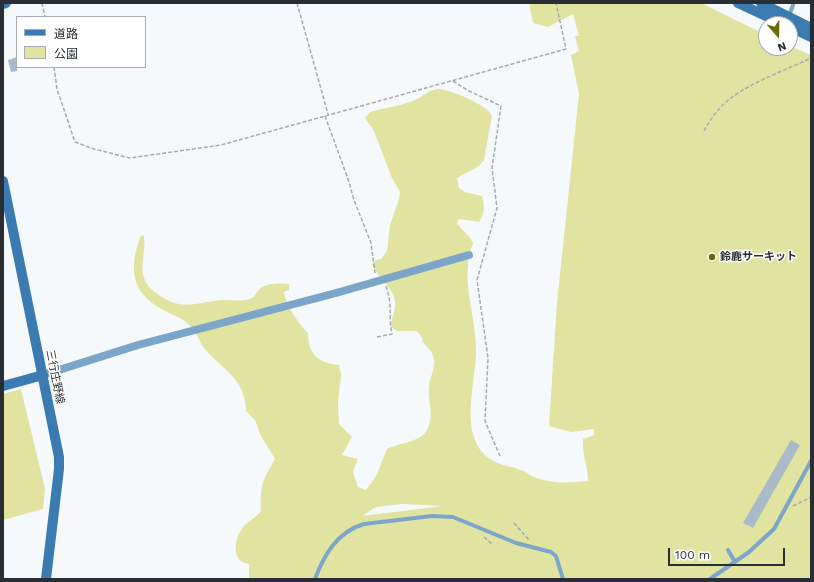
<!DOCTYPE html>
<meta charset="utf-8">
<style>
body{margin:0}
#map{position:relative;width:814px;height:582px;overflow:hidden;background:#f6f9fc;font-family:"Work Sans","Noto Sans JP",sans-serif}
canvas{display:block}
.frame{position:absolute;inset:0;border:4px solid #292e34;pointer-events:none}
.legend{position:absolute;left:16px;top:16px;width:130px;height:52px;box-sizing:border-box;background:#fff;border:1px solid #a9abae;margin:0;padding:5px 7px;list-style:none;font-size:12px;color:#292e34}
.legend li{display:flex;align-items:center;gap:8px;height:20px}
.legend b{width:20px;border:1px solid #a9abae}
.north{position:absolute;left:758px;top:16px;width:40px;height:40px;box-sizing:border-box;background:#fff;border:1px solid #a9abae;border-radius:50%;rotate:160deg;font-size:11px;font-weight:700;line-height:16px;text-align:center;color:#292e34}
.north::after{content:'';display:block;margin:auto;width:14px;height:18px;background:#696a07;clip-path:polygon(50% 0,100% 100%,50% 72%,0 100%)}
.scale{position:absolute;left:668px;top:548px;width:117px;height:18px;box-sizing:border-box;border:2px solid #292e34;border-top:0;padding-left:5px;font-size:12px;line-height:14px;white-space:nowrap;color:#292e34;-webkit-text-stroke:3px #fff;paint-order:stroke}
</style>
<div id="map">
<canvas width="814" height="582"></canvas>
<div class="frame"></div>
<ul class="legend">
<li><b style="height:5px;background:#3a7bb1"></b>道路</li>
<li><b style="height:11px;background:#e1e4a0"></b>公園</li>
</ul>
<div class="north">N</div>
<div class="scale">100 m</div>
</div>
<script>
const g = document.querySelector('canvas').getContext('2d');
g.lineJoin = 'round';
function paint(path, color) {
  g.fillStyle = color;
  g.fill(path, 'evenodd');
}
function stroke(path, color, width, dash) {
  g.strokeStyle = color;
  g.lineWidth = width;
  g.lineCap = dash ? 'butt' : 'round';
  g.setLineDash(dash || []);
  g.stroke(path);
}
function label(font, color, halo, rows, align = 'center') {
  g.font = font + ' "Work Sans","Noto Sans JP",sans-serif';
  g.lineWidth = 3;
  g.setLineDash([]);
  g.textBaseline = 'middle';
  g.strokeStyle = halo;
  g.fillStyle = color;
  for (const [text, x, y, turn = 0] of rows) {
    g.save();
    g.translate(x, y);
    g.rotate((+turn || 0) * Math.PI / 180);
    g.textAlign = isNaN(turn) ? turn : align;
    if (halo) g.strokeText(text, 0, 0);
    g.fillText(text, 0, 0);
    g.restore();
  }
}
paint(new Path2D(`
 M529,3H701L766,35V48H790V46L811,55V579H249V564C230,562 234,537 244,526C249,520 256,518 261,511C260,484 262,482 275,459L261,436L255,420L246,411C245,377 223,371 204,348C198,340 196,329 187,323C179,316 167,313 158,307C129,289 130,264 141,235L144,236C146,249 140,265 144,278C147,286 153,291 160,296C185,312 199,301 225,300C233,300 244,302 252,298C256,296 258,289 262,287C269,283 282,283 289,284V290L284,292C285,304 299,324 308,333C308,354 318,363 339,365L341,375L338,403L339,424L352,437L342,455L358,459L353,472L358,487L366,490L376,476L387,449C398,443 415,443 424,434C437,419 427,402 429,386C430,376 437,366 433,355C431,350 425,345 422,341L423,339L417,331H397L391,327C391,319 396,311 395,302C394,288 377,277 372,264L376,260L381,259L387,251L390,225L399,199L400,192L391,176L374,131L365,118L370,112C386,107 404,106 419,98C425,94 432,89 439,89C451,90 488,105 492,116L484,160L479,166L457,178L459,188L465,192L482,196C485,206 485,214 479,222L459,219L457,223C462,231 470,235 473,243C460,276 474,310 476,344C478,379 455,438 492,460C501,466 511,466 521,470C526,471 529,475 534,477C551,484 570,483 588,481C588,467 582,454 583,439L594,435V429L571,432L549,426L557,303L579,94L571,55L579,51L575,36H579L573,14L548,27L533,23ZM403,504L443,506L362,516L376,507Z
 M21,389L45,489L43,509L3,520V394Z`), '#e1e4a0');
paint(new Path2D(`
 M17,57V71L11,72L8,60Z
 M791,440L800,445L753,528L743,523Z`), '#abbac8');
stroke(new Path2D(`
 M42,3L45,17
 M297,3L328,114
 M54,67L57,89L75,142L94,149L130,158L221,145L566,49L556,3
 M453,81L467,90L501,106L492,168L497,208L477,280L488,358L485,421L500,456
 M325,116L348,179L354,200L371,243L375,273
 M704,131C710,120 717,110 726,102C748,83 784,71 811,58
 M377,337L392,334C388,315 393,306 386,286
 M793,506L811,497
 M514,523L529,540
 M484,537L493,545`), '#a5a9ad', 1.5, [4, 2]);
stroke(new Path2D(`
 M789,16L793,5
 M728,550L735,562
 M315,579C324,555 337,532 364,524L432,516L453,517L516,543L551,552L556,556L563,579
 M710,579L749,552L774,529L811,461`), '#7ca5ca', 4);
stroke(new Path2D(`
 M43,375L138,345L336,293L469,255`), '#7ca5ca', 8);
stroke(new Path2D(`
 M738,3L783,24
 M761,3L811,28
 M3,4L6,3
 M790,27L811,37
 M3,181L59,457V469L46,579
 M3,386L43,375`), '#3a7bb1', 10);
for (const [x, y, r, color] of [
 [712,257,4,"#696a07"]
]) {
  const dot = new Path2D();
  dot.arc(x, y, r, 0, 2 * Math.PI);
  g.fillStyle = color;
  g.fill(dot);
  stroke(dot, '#fff', 1.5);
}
label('bold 11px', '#292e34', '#fff', [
 ["鈴鹿サーキット",720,257]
], 'left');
label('11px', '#292e34', '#fff', [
 ["三行庄野線",55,377,79]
]);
</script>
